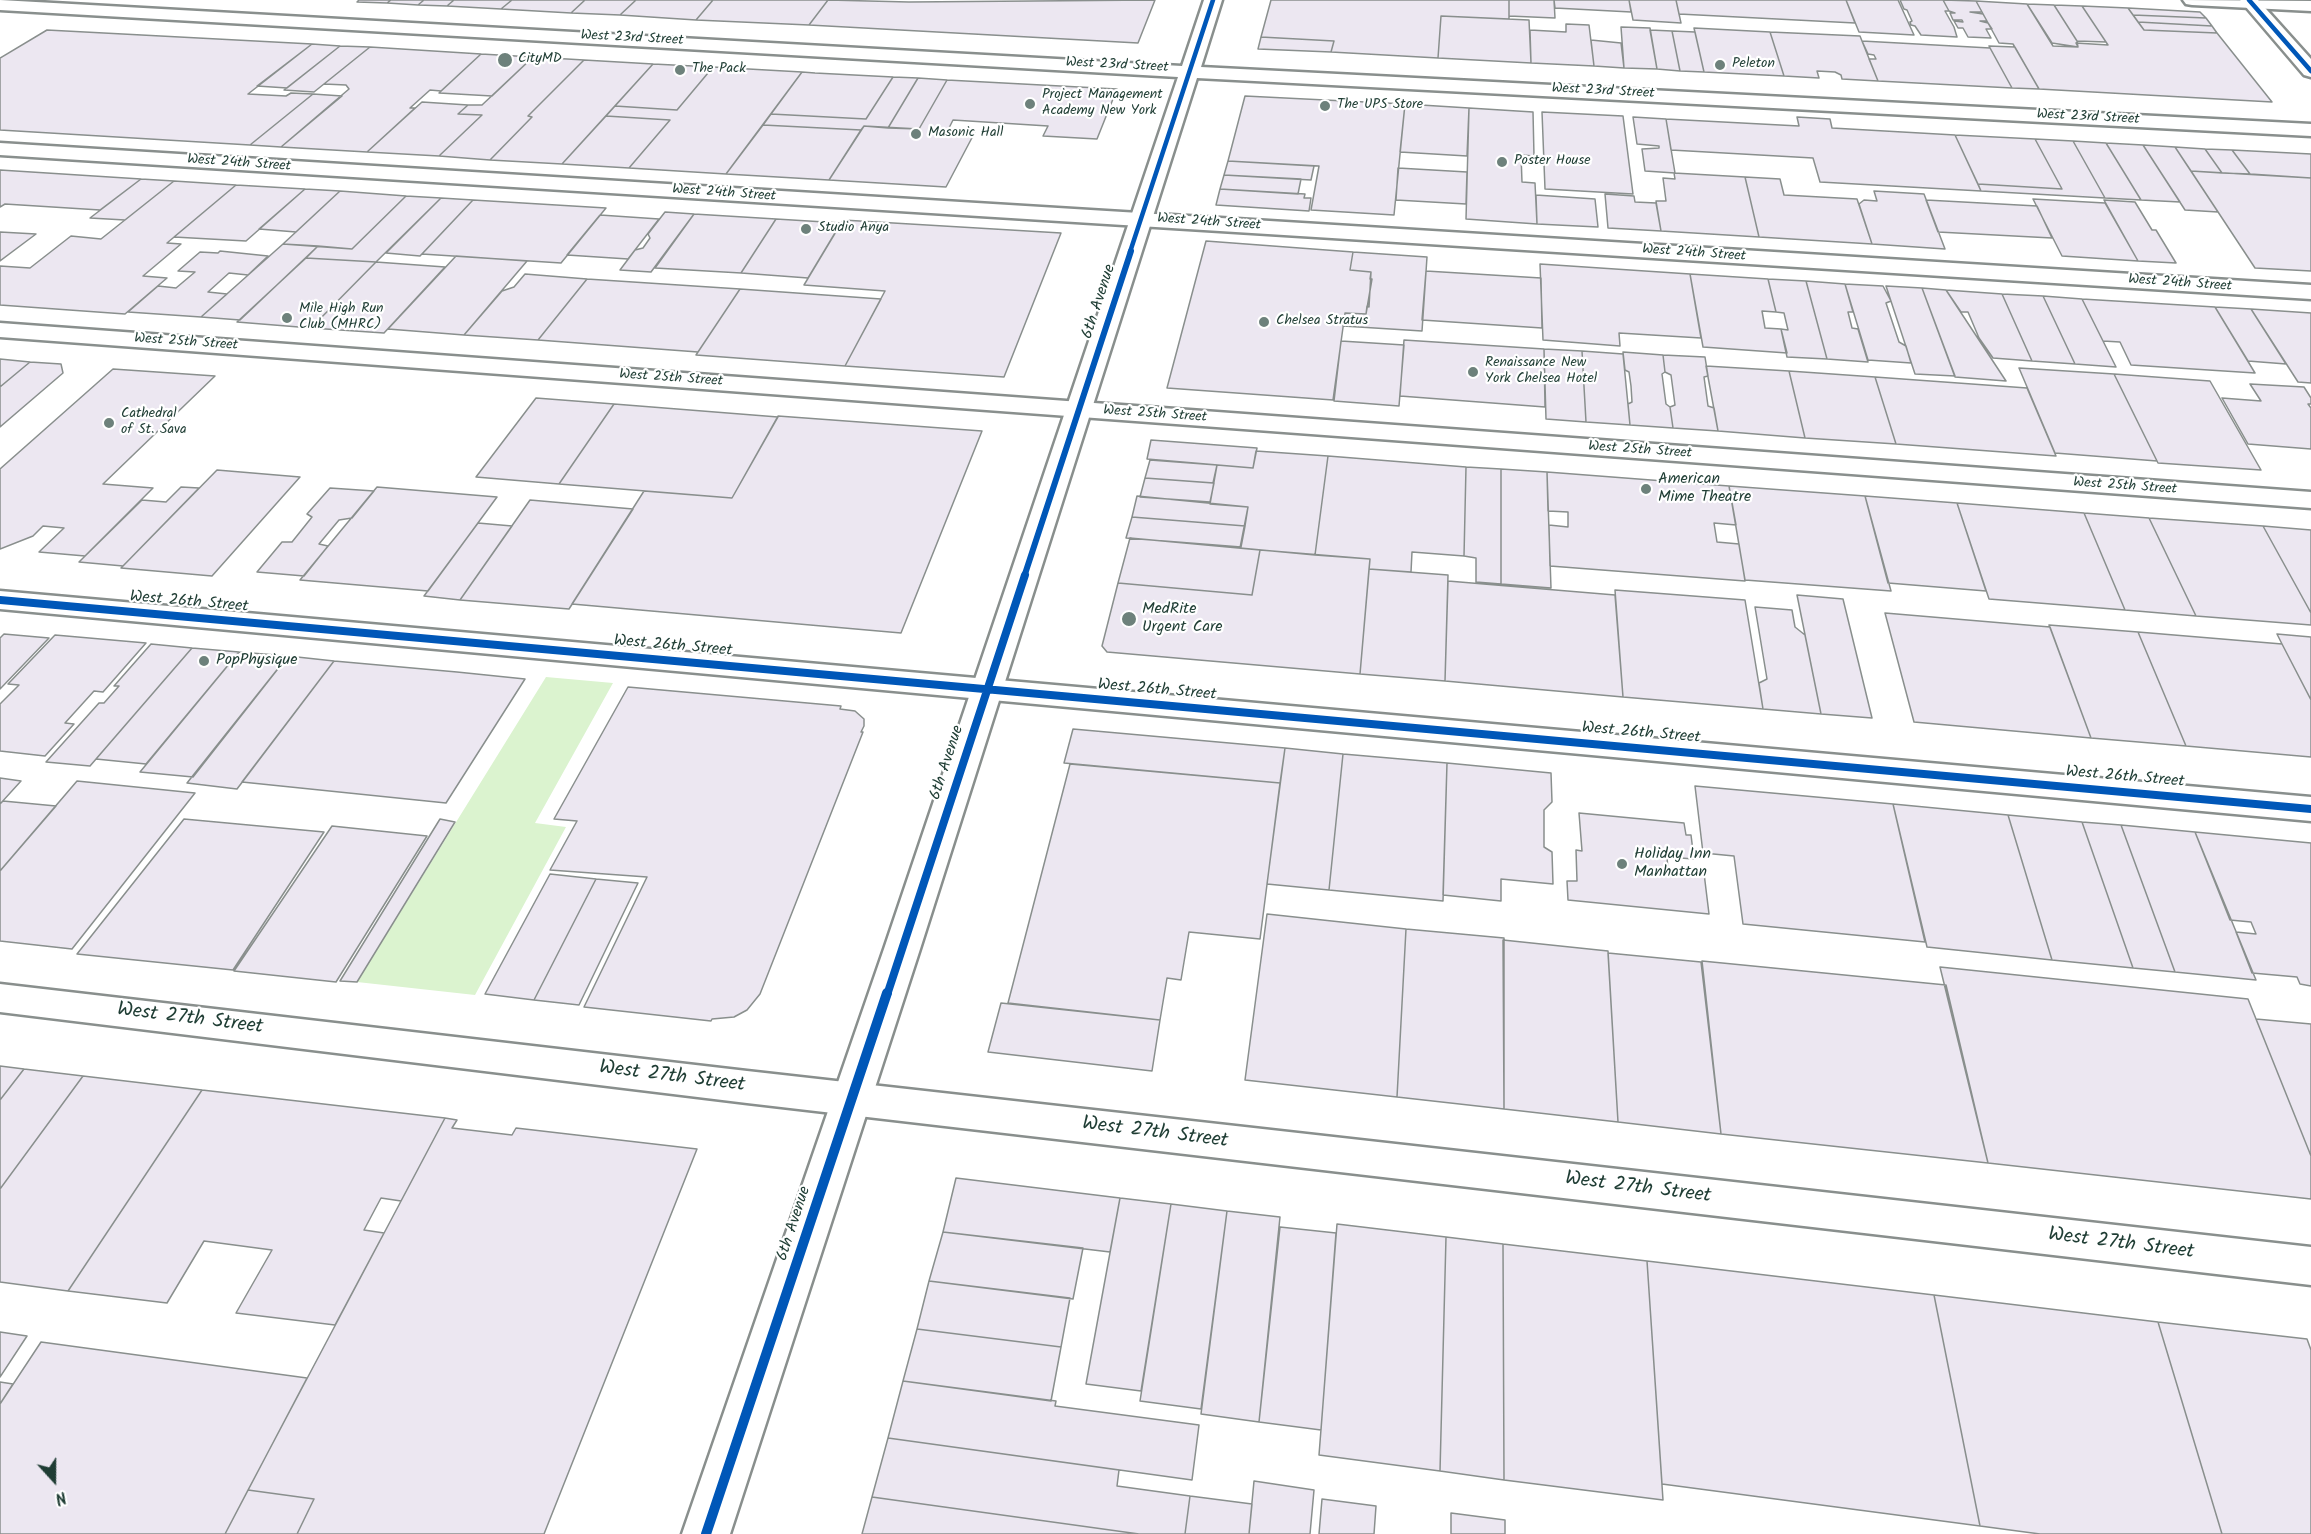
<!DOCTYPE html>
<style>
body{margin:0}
#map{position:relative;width:2311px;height:1534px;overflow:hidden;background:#fff;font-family:Kalam,sans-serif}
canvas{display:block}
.north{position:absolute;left:24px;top:1450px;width:60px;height:60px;-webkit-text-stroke:4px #fff;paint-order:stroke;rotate:159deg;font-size:16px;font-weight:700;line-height:24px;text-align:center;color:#1f3d34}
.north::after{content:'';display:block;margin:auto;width:21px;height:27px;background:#1f3d34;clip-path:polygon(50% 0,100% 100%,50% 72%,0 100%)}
</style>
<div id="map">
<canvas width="2311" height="1534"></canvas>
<div class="north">N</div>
</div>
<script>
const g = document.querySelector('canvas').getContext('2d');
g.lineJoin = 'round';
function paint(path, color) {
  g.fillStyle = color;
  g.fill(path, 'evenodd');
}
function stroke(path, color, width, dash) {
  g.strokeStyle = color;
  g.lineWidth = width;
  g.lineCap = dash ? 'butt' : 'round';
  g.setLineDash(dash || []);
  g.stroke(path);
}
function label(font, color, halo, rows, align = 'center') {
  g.font = font + ' Kalam,sans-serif';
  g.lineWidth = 4.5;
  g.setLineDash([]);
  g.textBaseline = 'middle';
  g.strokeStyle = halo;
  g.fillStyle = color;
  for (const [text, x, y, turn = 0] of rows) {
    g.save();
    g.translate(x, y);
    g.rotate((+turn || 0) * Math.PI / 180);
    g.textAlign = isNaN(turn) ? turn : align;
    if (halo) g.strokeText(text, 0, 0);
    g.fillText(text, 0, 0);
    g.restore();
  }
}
paint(new Path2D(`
 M546,677L613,683L535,823L566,827L475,995L357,982Z`), '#dbf3cf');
const building = new Path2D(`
 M359,0H391L387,3L357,2Z
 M391,0H424L418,5L387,3Z
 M424,0H454L447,6L418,5Z
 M454,0H512L501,9L447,6Z
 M512,0H585L571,13L501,9Z
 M585,0H636L620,15L571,13Z
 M636,0H713L696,20L620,15Z
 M713,0H828L809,25L696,20Z
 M828,0L909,2L1155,0L1138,43L809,25Z
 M1271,0H1509V19L1441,16L1438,58L1331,52L1334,41L1261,37Z
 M1509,0H1554L1555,18L1509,16Z
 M1554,0H1629L1631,12L1555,8Z
 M1629,0H1676L1681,23L1633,20Z
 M1676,0H1846L1855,23L1679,14Z
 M1846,0H1898L1914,35L1859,32Z
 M1900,0H1943L1949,11H1945L1954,27L1957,37L1921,35L1915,26L1911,25L1910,22L1912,21L1907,10L1904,9Z
 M1943,0L1976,1L1982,12H1970L1983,14L1987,21H1980L1988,23L1992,29H1986L1991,38L1968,37L1963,28H1958L1954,21L1963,22L1962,20H1953L1950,13H1955L1949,11Z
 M1976,1L2027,4L2053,46L2078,47L2076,43L2108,45L2082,6L2128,8L2144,30L2217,33L2272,102L2039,89L2013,44L1999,43Z
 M2027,4L2054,5L2077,41L2078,47L2052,43Z
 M2054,5L2082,6L2106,42L2077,41Z
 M2128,8L2200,12L2206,18L2133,15Z
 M2133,15L2206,18L2212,26L2138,22Z
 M1441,16L1529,20L1531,63L1438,58Z
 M2138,22L2212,26L2217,33L2144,30Z
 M1566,24L1589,25L1594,66L1531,63L1530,30L1566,32Z
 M1621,27L1650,28L1657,69L1624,68Z
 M1694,28L1770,32L1784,76L1704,72Z
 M47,30L312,44L248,94L286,96L291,93L313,94L250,145L0,130V58Z
 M1650,30L1672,31L1680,71L1657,69Z
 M1672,31L1695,32L1704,72L1680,71Z
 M1770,32L1860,36L1878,81L1842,79L1841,75L1835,72L1817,71L1819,78L1784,76Z
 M1261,37L1334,41L1331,52L1258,49Z
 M1591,40L1621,43L1624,68L1594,66Z
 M1862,41L1990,48L2012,88L1878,81L1869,59H1876L1874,55L1868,54Z
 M312,44L340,46L287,88L257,86Z
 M340,46L370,47L314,92L284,90Z
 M1989,46L2015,47L2039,89L2012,88Z
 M370,47L481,54L441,91L430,90L410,108H415L367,152L281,147L349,89L346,85L324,84Z
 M481,54L533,57L492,96L439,93Z
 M533,57L584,60L528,116L532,117L490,160L439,156L482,115L458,114L468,105H482Z
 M584,60L653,64L562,164L490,160L532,117L528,116Z
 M653,64L713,67L677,110L615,106Z
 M713,67L802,72L726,174L629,168L670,120L606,116L615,106L677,110Z
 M802,72L815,73L893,77L866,119L771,114Z
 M893,77L918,78L888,128L864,126L861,130L763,125L771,114L866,119Z
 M918,78L947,80L919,129L888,128Z
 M947,80L1117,89L1097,139L1043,136L1048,126L953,120L948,130L975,132L946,187L829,180L864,126L919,129Z
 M313,94L342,96L281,147L250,145Z
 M1245,96L1405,104L1394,215L1311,210L1319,166L1228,161Z
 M422,102L468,105L458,114L482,115L439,156L367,152Z
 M1405,104L1469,108L1467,156L1400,152Z
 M1469,108L1533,112L1534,156L1521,155L1522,182L1535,183L1537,224L1466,219Z
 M1542,112L1623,116L1633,194L1545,189Z
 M606,116L670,120L629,168L562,164Z
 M1633,117L1666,119L1675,173L1645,171L1642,149L1659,148V146L1637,144Z
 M1797,117L1830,119L1832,128L1955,135L1981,191L1820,182L1813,158L1671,150L1666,119L1799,126Z
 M763,125L861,130L829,180L726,174Z
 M1955,135L2035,139L2062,189L1978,184Z
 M2035,139L2073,141L2105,198L1981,191L1978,184L2062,189Z
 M2073,141L2106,143L2141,200L2105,198Z
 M2106,143L2143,145L2180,202L2141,200Z
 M2143,145L2175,147L2218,212L2185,210Z
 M2175,147L2205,149L2222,173L2191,171Z
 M2205,149L2232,150L2250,174L2222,173Z
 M2232,150L2311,154V178L2250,174Z
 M1228,161L1314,166L1311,180L1224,175Z
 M1398,168L1467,172L1466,204L1396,200Z
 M0,170L141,179L100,210L5,204L0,207Z
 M2191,171L2311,178V271L2255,268Z
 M1674,173L1745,177L1759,237L1661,231L1656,201H1666L1663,178L1675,179Z
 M1224,175L1301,179L1298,194L1220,189Z
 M1745,177L1780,179L1784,195L1857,199L1872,244L1759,237Z
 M141,179L174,181L125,220L90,218Z
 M174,181L236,185L167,243L181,244L143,276L167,278L125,314L0,305V266L30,268L71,236L101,239Z
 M236,185L305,189L246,241L174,237Z
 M305,189L340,191L296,232L259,229Z
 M1220,189L1305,194L1304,198H1311L1309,211L1216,205Z
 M340,191L406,196L352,249L283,244Z
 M1874,191L1924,194L1945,249L1872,244L1859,204L1864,200L1877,201Z
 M1605,194L1634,196L1635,202L1656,203L1661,231L1608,228Z
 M1536,195L1595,199L1598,227L1537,224Z
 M406,196L441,198L376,262L306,258L318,246L352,249Z
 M441,198L473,200L420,256L386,253Z
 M2033,199L2105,203L2138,261L2062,256Z
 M473,200L606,208L561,263L422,254Z
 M1926,200L2037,206L2052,238L1938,232Z
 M2104,200L2135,202L2152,230H2156L2176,263L2138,261Z
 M665,212L694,214L651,272L620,270L635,250L643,248L650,238L648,234Z
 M694,214L776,219L741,273L655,268Z
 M600,215L659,219L628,259L567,255Z
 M776,219L841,223L808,278L741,273Z
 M843,220L1061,233L1004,377L845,366L885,291L804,285Z
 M0,232L36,234L0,261Z
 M1206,241L1353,252L1350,270L1371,272L1370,279H1372L1366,314L1345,313L1333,400L1167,388Z
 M283,244L318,246L240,320L201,317Z
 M220,251L268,256L248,275L229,273L208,292L227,294L201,317L128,312L158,286L176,288L195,272L178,271L200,252L218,253Z
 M1353,252L1427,257L1422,331L1343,326L1345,313L1366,314L1367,306L1369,307L1371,272L1350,270Z
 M456,256L527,261L464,335L388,329Z
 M306,258L376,262L311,328L237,322Z
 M376,262L445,267L384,333L311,328Z
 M1540,264L1690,274L1701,338L1619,333L1620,346L1543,340Z
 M1426,271L1541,278L1542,328L1422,320Z
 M525,274L587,279L538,340L464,335L502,291L514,287Z
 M1690,274L1768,279L1776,312L1762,311L1765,328L1781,329L1787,353L1703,347Z
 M587,279L740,289L698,352L538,340Z
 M1768,279L1806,281L1827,359L1787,357L1781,329L1788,330L1784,313L1776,312Z
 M1806,281L1845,284L1853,312H1848L1852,328L1858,329L1868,362L1827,359Z
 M1845,284L1883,286L1891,301L1886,303L1899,342L1906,346L1911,363L1868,360Z
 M1886,286L1922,288L1955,376L1915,374Z
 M1922,288L1946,290L2006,381L1955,377Z
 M740,289L881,299L845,366L696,355Z
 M1946,290L2002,294L2032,361L1993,358L1979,338L1968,312H1961Z
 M2002,294L2043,296L2075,364L2032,361Z
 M2043,296L2082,299L2116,367L2075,364Z
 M2082,299L2215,307L2255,373L2131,365L2120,342L2103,341Z
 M2215,307L2251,309L2286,364L2248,361Z
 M2251,309L2311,313V383L2298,382Z
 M1404,340L1544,349L1545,407L1400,396Z
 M1341,341L1404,345L1399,406L1334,401Z
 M1544,349L1582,351L1586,422L1546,419Z
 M1582,351L1623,354L1630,425L1586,422Z
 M1623,352L1663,355L1665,372L1662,374L1666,404L1670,407L1673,428L1630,425L1628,404L1632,402L1631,386L1629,372L1625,370Z
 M1663,355L1705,357L1708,376L1704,377L1708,406L1714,408L1718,431L1673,428L1670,407L1675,405L1671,375L1665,372Z
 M0,359L30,362L0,387Z
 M30,362L61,364L63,373L0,427V387Z
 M1706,366L1789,371L1805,438L1718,431Z
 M2019,368L2114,374L2157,461L2055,453Z
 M113,369L215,376L103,484L153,488L85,556L39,552L64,528L43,526L33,536L0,549V469Z
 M1789,371L1875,377L1896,444L1805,438Z
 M2114,374L2210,381L2261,470L2158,463Z
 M1875,377L2027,388L2056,456L1896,444Z
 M2250,384L2304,387L2311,398V404H2308L2311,408V449L2248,444L2222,398L2261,401Z
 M536,398L614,404L559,484L476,477Z
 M614,404L778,417L732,498L559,484Z
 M778,416L982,431L901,633L572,604L644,491L732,498Z
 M1151,440L1257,448L1253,468L1147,459Z
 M1256,451L1328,456L1315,555L1240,548L1248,507L1210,504L1217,465L1253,468Z
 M1328,456L1466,467L1464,556L1412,552L1411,572L1369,569L1370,559L1315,555Z
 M1150,460L1217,465L1213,483L1145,478Z
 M1466,467L1501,469V584L1476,582V558L1464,556Z
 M1501,469L1547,472L1551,588L1501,584Z
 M217,470L300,477L212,576L121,568Z
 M1547,472L1729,486L1736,525L1714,523L1717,542L1739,544L1745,581L1550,566L1549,525L1568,527V512L1548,511Z
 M1145,478L1214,483L1210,502L1140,497Z
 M1729,486L1865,496L1891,591L1745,580Z
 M181,487L199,488L123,566L79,562L142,500L166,502Z
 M377,487L497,497L428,591L300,580Z
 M330,488L374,491L352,518L339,520L319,544L328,546L304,576L257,572L282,542H292L312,517L307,514Z
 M1137,496L1248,507L1245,526L1132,517Z
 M1865,496L1957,503L1986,591L1888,583Z
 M530,500L633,509L569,609L460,600Z
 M1957,503L2084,513L2125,610L1989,599Z
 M2084,513L2149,518L2196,616L2125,610Z
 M1132,517L1245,526L1241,547L1126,538Z
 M2149,518L2263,526L2311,613V625L2196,616Z
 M478,523L512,526L460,600L424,596Z
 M2263,526L2311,530V613Z
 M1130,538L1260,550L1252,595L1118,583Z
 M1260,550L1370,559L1360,674L1107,652L1102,646L1118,583L1252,595Z
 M1369,569L1448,575L1445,681L1360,674Z
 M1448,581L1615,595L1623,697L1445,681Z
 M1615,590L1745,600L1763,709L1623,697Z
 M1797,595L1843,599L1872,718L1821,714Z
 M1755,607L1792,610L1795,627L1805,635L1821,714L1763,709L1759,683L1767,679Z
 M1885,613L2050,627L2091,738L1914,722Z
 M2049,625L2138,632L2186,746L2091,738Z
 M2138,632L2282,644L2311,700V757L2186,746Z
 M4,634L49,638L0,689V638Z
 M2277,634L2311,637V700L2282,644Z
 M55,635L146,643L103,692L94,691L65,723L74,724L45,756L0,751V704L19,685L8,684Z
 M151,644L192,648L90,766L46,762L99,703H104L119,686H114Z
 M192,648L239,652L146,764L96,759Z
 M239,652L288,656L193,777L140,772Z
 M288,656L334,661L237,789L187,783Z
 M334,661L457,672L525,679L446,803L242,782Z
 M628,687L841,706L840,709L855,711L864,719V726L861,732H863L760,994L747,1010L734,1017L712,1019L711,1021L584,1007L647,877L550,870L577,821L554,819Z
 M1073,729L1285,748L1280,783L1064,763Z
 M1285,748L1343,754L1329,890L1267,884Z
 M1343,754L1447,763L1443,901L1329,890Z
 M1447,763L1551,773L1552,802L1544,810V847L1552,852L1553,884L1501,879V901L1443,895Z
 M1070,764L1280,783L1260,939L1189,932L1181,980L1167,978L1160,1020L1008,1003Z
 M0,778L21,781L0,804Z
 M77,781L195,793L72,949L0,941V871Z
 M1695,786L1893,804L1925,942L1743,924L1734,856L1703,853Z
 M3,801L56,806L0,871V804Z
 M1893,804L2008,815L2052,960L1927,947Z
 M1579,813L1684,823L1686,835H1691L1694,859L1667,857L1668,870L1704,873L1709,914L1568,900L1567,881H1577L1576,850L1582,851Z
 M2008,815L2082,822L2133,968L2052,960Z
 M184,819L324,832L233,970L77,954Z
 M440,819L455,822L357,982L340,981Z
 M2082,822L2121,825L2175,972L2133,968Z
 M2121,825L2195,832L2256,980L2175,972Z
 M332,826L427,836L336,982L234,971Z
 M2195,832L2311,843V986L2300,984L2297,977L2252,973L2236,932L2256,934L2251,922L2230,920Z
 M550,874L596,879L534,1000L485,994Z
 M596,879L638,883L579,1005L534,1000Z
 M1267,914L1406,929L1397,1097L1245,1080Z
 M1406,929L1504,938V1109L1397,1097Z
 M1503,940L1608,951L1618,1122L1504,1109Z
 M1608,953L1701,962L1721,1134L1618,1122Z
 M1702,961L1946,985L1988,1163L1721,1134Z
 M1940,967L2248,999L2311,1156V1199L1988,1163Z
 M1001,1003L1160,1020L1152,1071L988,1052Z
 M2256,1019L2311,1024V1156Z
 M0,1066L24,1069L0,1100Z
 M24,1069L83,1076L0,1189V1100Z
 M83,1076L202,1090L68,1291L0,1282V1189Z
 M202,1090L445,1118L401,1201L381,1198L364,1230L384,1233L335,1325L236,1313L272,1250L204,1241L167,1303L68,1291Z
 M445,1118L457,1120L452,1128L512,1135L516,1128L697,1149L544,1534H297L314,1499L248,1490Z
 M956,1178L1120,1198L1110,1252L943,1232Z
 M1120,1198L1171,1204L1141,1391L1086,1384Z
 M1171,1204L1227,1211L1201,1409L1140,1401Z
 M1227,1211L1280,1217L1259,1422L1201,1414Z
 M1337,1224L1446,1237L1440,1471L1319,1455Z
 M1280,1227L1336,1233L1321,1430L1259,1422Z
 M943,1232L1083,1248L1073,1299L929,1281Z
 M1446,1237L1503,1244L1504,1480L1440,1471Z
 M1503,1244L1647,1261L1663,1500L1504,1480Z
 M1647,1261L1934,1295L1980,1526L1662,1484Z
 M929,1281L1070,1298L1061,1347L917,1329Z
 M1934,1295L2158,1322L2222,1534H2040L1980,1526Z
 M2158,1322L2307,1339L2311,1350V1534H2222Z
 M917,1329L1061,1347L1051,1401L903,1381Z
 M0,1332L27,1336L0,1377Z
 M41,1342L307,1378L225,1534H0V1404Z
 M903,1381L1056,1401L1055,1406L1199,1425L1192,1480L888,1438Z
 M0,1382L13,1384L0,1404Z
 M888,1438L1119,1470L1117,1486L1190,1496L1185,1534H1139L872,1497Z
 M1254,1481L1314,1490L1310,1534H1249Z
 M248,1490L314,1499L297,1534H225Z
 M1190,1496L1252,1504L1249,1534H1185Z
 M872,1497L1139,1534H862Z
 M1322,1499L1376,1506L1374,1534H1319Z
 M1451,1513L1505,1520V1534H1451Z`);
paint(building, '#ece7f1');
stroke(building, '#898f8d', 1.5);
const minor = new Path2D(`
 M2183,0L2311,1V11L2192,5L2186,4Z
 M0,143L2311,285V299L0,155Z
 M0,323L2311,492V508L0,337Z
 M0,591L2311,797V821L0,609Z
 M0,984L747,1071L2311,1247V1285L747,1103L0,1012Z`);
const major = new Path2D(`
 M0,0L1182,66L1204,0H1222L1201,67L2311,124V136L1197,78L920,949L730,1534H682L884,949L1178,77L0,10Z
 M2240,0H2258L2311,59V77L2304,75Z`);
stroke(minor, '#898f8d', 5);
stroke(major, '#898f8d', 5);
paint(minor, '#fff');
paint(major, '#fff');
stroke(new Path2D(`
 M2249,0L2311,71
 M1130,252L1213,0`), '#0057b8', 4.5);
stroke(new Path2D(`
 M1024,577L1131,251`), '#0057b8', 6);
stroke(new Path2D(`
 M0,600L2311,809
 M887,995L1025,575`), '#0057b8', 8);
stroke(new Path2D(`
 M706,1534L887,993`), '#0057b8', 10);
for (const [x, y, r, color] of [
 [505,60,8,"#6d817b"],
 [1720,65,6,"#6d817b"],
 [680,70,6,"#6d817b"],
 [1030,104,6,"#6d817b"],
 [1325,106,6,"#6d817b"],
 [916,134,6,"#6d817b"],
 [1502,162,6,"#6d817b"],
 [806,229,6,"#6d817b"],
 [287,318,6,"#6d817b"],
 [1264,322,6,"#6d817b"],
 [1473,372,6,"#6d817b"],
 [109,423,6,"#6d817b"],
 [1646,489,6,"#6d817b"],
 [1129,619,8,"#6d817b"],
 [204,661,6,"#6d817b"],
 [1622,864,6,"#6d817b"]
]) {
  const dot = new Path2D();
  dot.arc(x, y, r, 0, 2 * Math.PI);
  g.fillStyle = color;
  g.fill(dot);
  stroke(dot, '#fff', 2);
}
label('14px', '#1f3d34', '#fff', [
 ["West 23rd Street",632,39,3],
 ["West 23rd Street",1117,66,3],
 ["West 23rd Street",1603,92,3],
 ["West 23rd Street",2088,118,3],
 ["West 24th Street",239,164,4],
 ["West 24th Street",724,194,4],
 ["West 24th Street",1209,223,4],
 ["West 24th Street",1694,254,4],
 ["West 24th Street",2180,284,4],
 ["West 25th Street",186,343,4],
 ["West 25th Street",671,379,4],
 ["West 25th Street",1155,415,4],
 ["West 25th Street",1640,451,4],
 ["West 25th Street",2125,487,4]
]);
label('14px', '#1f3d34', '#fff', [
 ["CityMD",518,60],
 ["Peleton",1732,65],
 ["The Pack",692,70],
 ["Project Management",1042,96],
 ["Academy New York",1042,112],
 ["The UPS Store",1337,106],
 ["Masonic Hall",928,134],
 ["Poster House",1514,162],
 ["Studio Anya",818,229],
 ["Mile High Run",299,310],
 ["Club (MHRC)",299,326],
 ["Chelsea Stratus",1276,322],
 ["Renaissance New",1485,364],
 ["York Chelsea Hotel",1485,380],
 ["Cathedral",121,415],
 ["of St. Sava",121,431]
], 'left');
label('16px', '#1f3d34', '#fff', [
 ["6th Avenue",1100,302,-72],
 ["West 26th Street",189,603,5],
 ["West 26th Street",673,647,5],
 ["West 26th Street",1157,691,5],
 ["West 26th Street",1641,734,5],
 ["6th Avenue",948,763,-72],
 ["West 26th Street",2125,778,5],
 ["6th Avenue",795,1224,-72]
]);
label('16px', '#1f3d34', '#fff', [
 ["American",1658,480],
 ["Mime Theatre",1658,498],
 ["MedRite",1142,610],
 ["Urgent Care",1142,628],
 ["PopPhysique",216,661],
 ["Holiday Inn",1634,855],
 ["Manhattan",1634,873]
], 'left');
label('20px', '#1f3d34', '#fff', [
 ["West 27th Street",190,1020,7],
 ["West 27th Street",672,1078,7],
 ["West 27th Street",1155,1134,7],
 ["West 27th Street",1638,1189,7],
 ["West 27th Street",2121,1245,7]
]);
</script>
